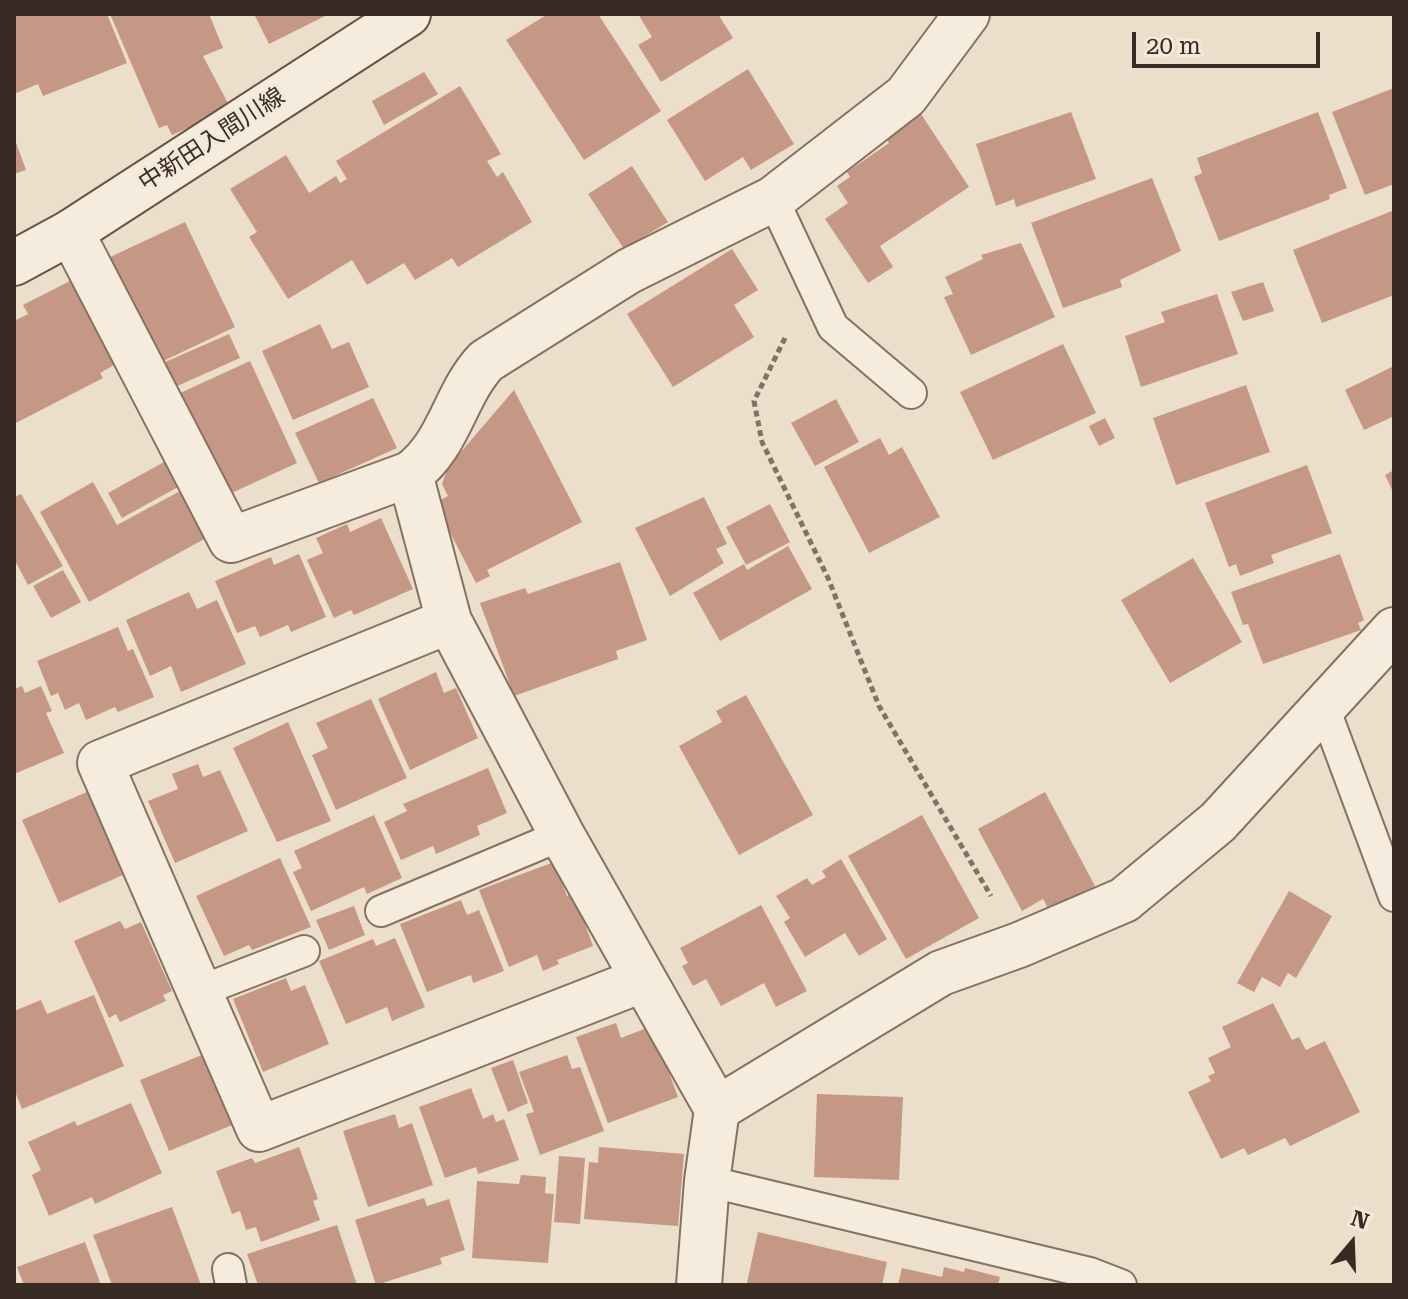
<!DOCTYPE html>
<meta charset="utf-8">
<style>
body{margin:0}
#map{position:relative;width:1408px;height:1299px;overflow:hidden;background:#ebdecb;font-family:"Roboto Serif",serif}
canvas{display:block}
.frame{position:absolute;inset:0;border:16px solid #382b23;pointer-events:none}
.north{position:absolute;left:1312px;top:1203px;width:80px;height:80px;-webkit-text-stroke:6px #f3e9da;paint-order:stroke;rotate:19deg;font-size:22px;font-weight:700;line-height:32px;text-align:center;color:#382b23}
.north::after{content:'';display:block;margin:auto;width:28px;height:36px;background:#382b23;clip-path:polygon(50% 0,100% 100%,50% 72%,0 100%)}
.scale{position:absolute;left:1132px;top:32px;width:188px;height:36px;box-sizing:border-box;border:4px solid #382b23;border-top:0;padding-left:10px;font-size:24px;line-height:28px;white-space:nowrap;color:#382b23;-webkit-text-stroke:6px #f3e9da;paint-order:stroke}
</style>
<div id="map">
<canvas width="1408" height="1299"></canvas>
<div class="frame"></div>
<div class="north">N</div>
<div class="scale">20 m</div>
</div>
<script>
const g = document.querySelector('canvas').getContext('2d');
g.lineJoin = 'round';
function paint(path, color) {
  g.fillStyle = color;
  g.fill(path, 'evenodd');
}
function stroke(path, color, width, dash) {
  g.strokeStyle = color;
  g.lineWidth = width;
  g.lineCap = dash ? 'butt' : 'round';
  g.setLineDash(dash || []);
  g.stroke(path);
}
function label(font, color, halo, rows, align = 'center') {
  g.font = font + ' "Roboto Serif","Noto Sans JP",serif';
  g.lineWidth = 6;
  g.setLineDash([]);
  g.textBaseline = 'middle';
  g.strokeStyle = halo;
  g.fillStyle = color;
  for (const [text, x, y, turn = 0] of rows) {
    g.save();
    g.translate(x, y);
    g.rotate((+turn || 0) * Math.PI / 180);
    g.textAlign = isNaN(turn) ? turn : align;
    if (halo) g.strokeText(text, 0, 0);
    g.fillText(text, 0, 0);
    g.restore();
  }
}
paint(new Path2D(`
 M14,14H107L127,63L43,96L38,84L14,94Z
 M110,14H209L223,48L203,56L231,109L172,135L167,125L159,128Z
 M254,14H329L269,44Z
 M548,14H598L661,111L584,160L506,40Z
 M638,14H718L733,38L661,82L638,45L652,37Z
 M748,69L794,144L751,170L743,157L705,181L667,120Z
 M424,72L438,94L384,125L372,101Z
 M460,86L501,154L487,161L497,177L503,172L532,222L458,267L452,258L415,280L404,263L367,285L352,260L288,299L249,237L257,232L230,189L286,155L309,193L336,176L340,183L347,179L336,161Z
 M1394,88V184L1365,195L1332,112Z
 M1071,112L1096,179L1016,207L1014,199L996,206L976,144Z
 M1318,112L1347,188L1329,195L1330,199L1219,241L1194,177L1202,173L1197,158Z
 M921,114L969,187L880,246L893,267L868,283L825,219L848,203L837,186L850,177L847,172L889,143L885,137Z
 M14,137L26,170L14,174Z
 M632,166L668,222L624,249L588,194Z
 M1152,178L1181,251L1120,280L1122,287L1063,308L1031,223Z
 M1392,211L1394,295L1322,323L1293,250Z
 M185,222L235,327L159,363L108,258Z
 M1021,243L1055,317L971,355L944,297L953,294L945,277L983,259L981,255Z
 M732,249L758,290L734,305L754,337L673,387L627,314Z
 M70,281L114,365L100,373L103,378L14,424V321L28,314L23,305Z
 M1263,282L1274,311L1243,321L1231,292Z
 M1217,294L1238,354L1141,387L1125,336L1165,322L1161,312Z
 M320,324L332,349L349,342L369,387L293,420L262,351Z
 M229,334L240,358L175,387L163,363Z
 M1063,344L1096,413L993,460L960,392Z
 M250,361L297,463L225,496L178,394Z
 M1394,366V416L1364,430L1345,390Z
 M1246,385L1270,452L1176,485L1153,418Z
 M514,390L582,522L487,570L490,576L476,583L435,503L448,496L442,484L448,467Z
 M373,398L397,448L319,483L295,433Z
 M836,399L859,442L815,466L791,423Z
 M1105,418L1115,438L1099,446L1089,426Z
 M880,438L889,455L902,447L940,517L869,553L824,467Z
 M164,462L178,487L122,518L108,493Z
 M1307,465L1332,533L1271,555L1274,563L1240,576L1236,564L1229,567L1205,503Z
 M1394,470V494L1385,475Z
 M93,482L117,525L182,490L208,537L89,602L40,512Z
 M21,494L63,566L28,585L14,559V497Z
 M704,497L727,544L716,549L724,563L670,596L635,528Z
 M770,504L790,542L746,565L726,527Z
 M381,518L413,589L354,615L351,610L334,618L307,560L323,553L316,538L347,524L350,532Z
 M788,546L812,589L720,641L693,593L744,564L747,570Z
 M299,554L326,617L291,632L288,625L260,637L255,626L237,633L215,581L271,557L274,565Z
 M1340,554L1364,620L1358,623L1361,630L1263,664L1248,624L1243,625L1231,592Z
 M1193,558L1242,642L1170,683L1121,600Z
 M620,562L647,640L616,651L618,659L514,696L480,603L525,588L528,594Z
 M63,570L81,602L51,618L33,586Z
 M189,592L197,609L217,600L246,664L181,692L171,666L150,676L126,620Z
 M118,627L128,651L133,649L154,697L118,712L115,707L86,720L79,703L65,710L58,693L51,696L37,661Z
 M436,672L444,693L456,688L478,738L410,770L378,699Z
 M22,686L25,693L41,686L52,711L46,713L64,753L14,774V689Z
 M746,695L813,815L739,855L679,746L722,722L716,711Z
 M371,699L407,778L336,810L312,755L328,748L316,723Z
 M288,722L331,821L277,842L233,748Z
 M198,764L203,777L220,770L248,831L175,863L148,801L178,789L172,774Z
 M488,768L507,813L477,826L480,835L436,854L433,846L401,860L384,822L407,811L403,804Z
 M87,792L123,875L59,903L22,820Z
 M1045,792L1095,886L1049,910L1043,899L1022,911L978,829Z
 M374,815L402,878L367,894L364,887L311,911L293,872L302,868L294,851Z
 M922,815L979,918L906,959L848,856Z
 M280,858L311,927L252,950L249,945L224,956L196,896Z
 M841,859L887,939L859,956L845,933L805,957L784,922L790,918L776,896L807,878L812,885L826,877L822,871Z
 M554,862L567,896L574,894L593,946L557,960L559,964L543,971L537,955L509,967L479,890Z
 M1289,891L1332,916L1296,978L1288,973L1280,987L1262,977L1254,992L1237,983Z
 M461,900L467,915L479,910L504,971L473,983L471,975L427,992L400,924Z
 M761,905L807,991L776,1007L764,983L721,1006L706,979L693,986L682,966L688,963L680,948Z
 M354,906L365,935L329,950L316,920Z
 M120,921L125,929L141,922L172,991L163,995L166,1001L120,1022L116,1014L109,1018L74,941Z
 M395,938L425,1007L392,1021L387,1007L346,1024L319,961L373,939L376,946Z
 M286,978L291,991L305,985L329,1044L263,1072L233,999Z
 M94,995L124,1066L22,1109L14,1089V1011L41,1000L47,1014Z
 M1273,1003L1292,1040L1299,1037L1306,1050L1325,1041L1360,1112L1290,1146L1285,1138L1248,1155L1244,1148L1221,1159L1188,1092L1211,1081L1208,1076L1215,1073L1208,1058L1231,1047L1222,1027Z
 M616,1023L621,1038L652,1026L678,1097L608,1123L576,1037Z
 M202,1055L232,1125L169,1151L140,1080Z
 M567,1055L572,1069L580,1067L604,1131L540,1155L526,1114L534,1112L519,1072Z
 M513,1060L528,1103L508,1112L491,1068Z
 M471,1088L483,1119L493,1114L496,1122L504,1119L519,1160L478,1174L476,1167L445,1178L419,1107Z
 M817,1094L903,1097L899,1180L814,1177Z
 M131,1103L162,1173L95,1204L92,1197L49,1216L32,1175L41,1170L28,1142L75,1121L77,1126Z
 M395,1114L399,1128L412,1123L433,1185L368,1207L343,1131Z
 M299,1147L318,1199L313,1201L320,1220L261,1242L256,1227L246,1230L240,1211L232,1214L216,1171L252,1158L255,1163Z
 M599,1147L684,1154L678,1226L584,1219L589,1162L598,1163Z
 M559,1156L585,1158L580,1224L554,1222Z
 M521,1175L546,1177L545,1193L554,1194L548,1263L472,1258L477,1181L519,1184Z
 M424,1198L427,1206L449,1199L465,1250L440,1258L442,1264L376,1285L355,1220Z
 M172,1207L201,1285H112L93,1235Z
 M337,1225L357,1285H258L247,1254Z
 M758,1232L887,1262L882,1285L747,1283Z
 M85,1242L101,1285H24L17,1267Z
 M944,1267L964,1272L965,1268L1000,1277L998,1285H898L902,1268L942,1277Z`), '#c59885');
const lane = new Path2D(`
 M773,199L833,327L911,393
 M1323,705L1394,896
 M381,911L562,835
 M200,991L304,951
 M707,1181L1090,1273L1121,1285
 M228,1269L231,1285`);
const street = new Path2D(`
 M71,232L231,540L410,474
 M449,621L100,763L259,1129L642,980
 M717,1109L941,973L1019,945L1124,900L1218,822L1394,630
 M699,1285L707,1181L717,1109L562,835L449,621L410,474C450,445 454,395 486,361L629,271L773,199L906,96L967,14`);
const secondary = new Path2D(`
 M14,263L71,232L408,14`);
stroke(lane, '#867061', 34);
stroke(street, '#867061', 48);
stroke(secondary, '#685244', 48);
stroke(new Path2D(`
 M785,338L754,401L762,442L828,578L879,706L991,896`), '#867061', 5, [6, 4]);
stroke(lane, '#f6ecde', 30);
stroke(street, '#f6ecde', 44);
stroke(secondary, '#f6ecde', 44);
label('24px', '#382b23', '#f3e9da', [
 ["中新田入間川線",212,140,-33]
]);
</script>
